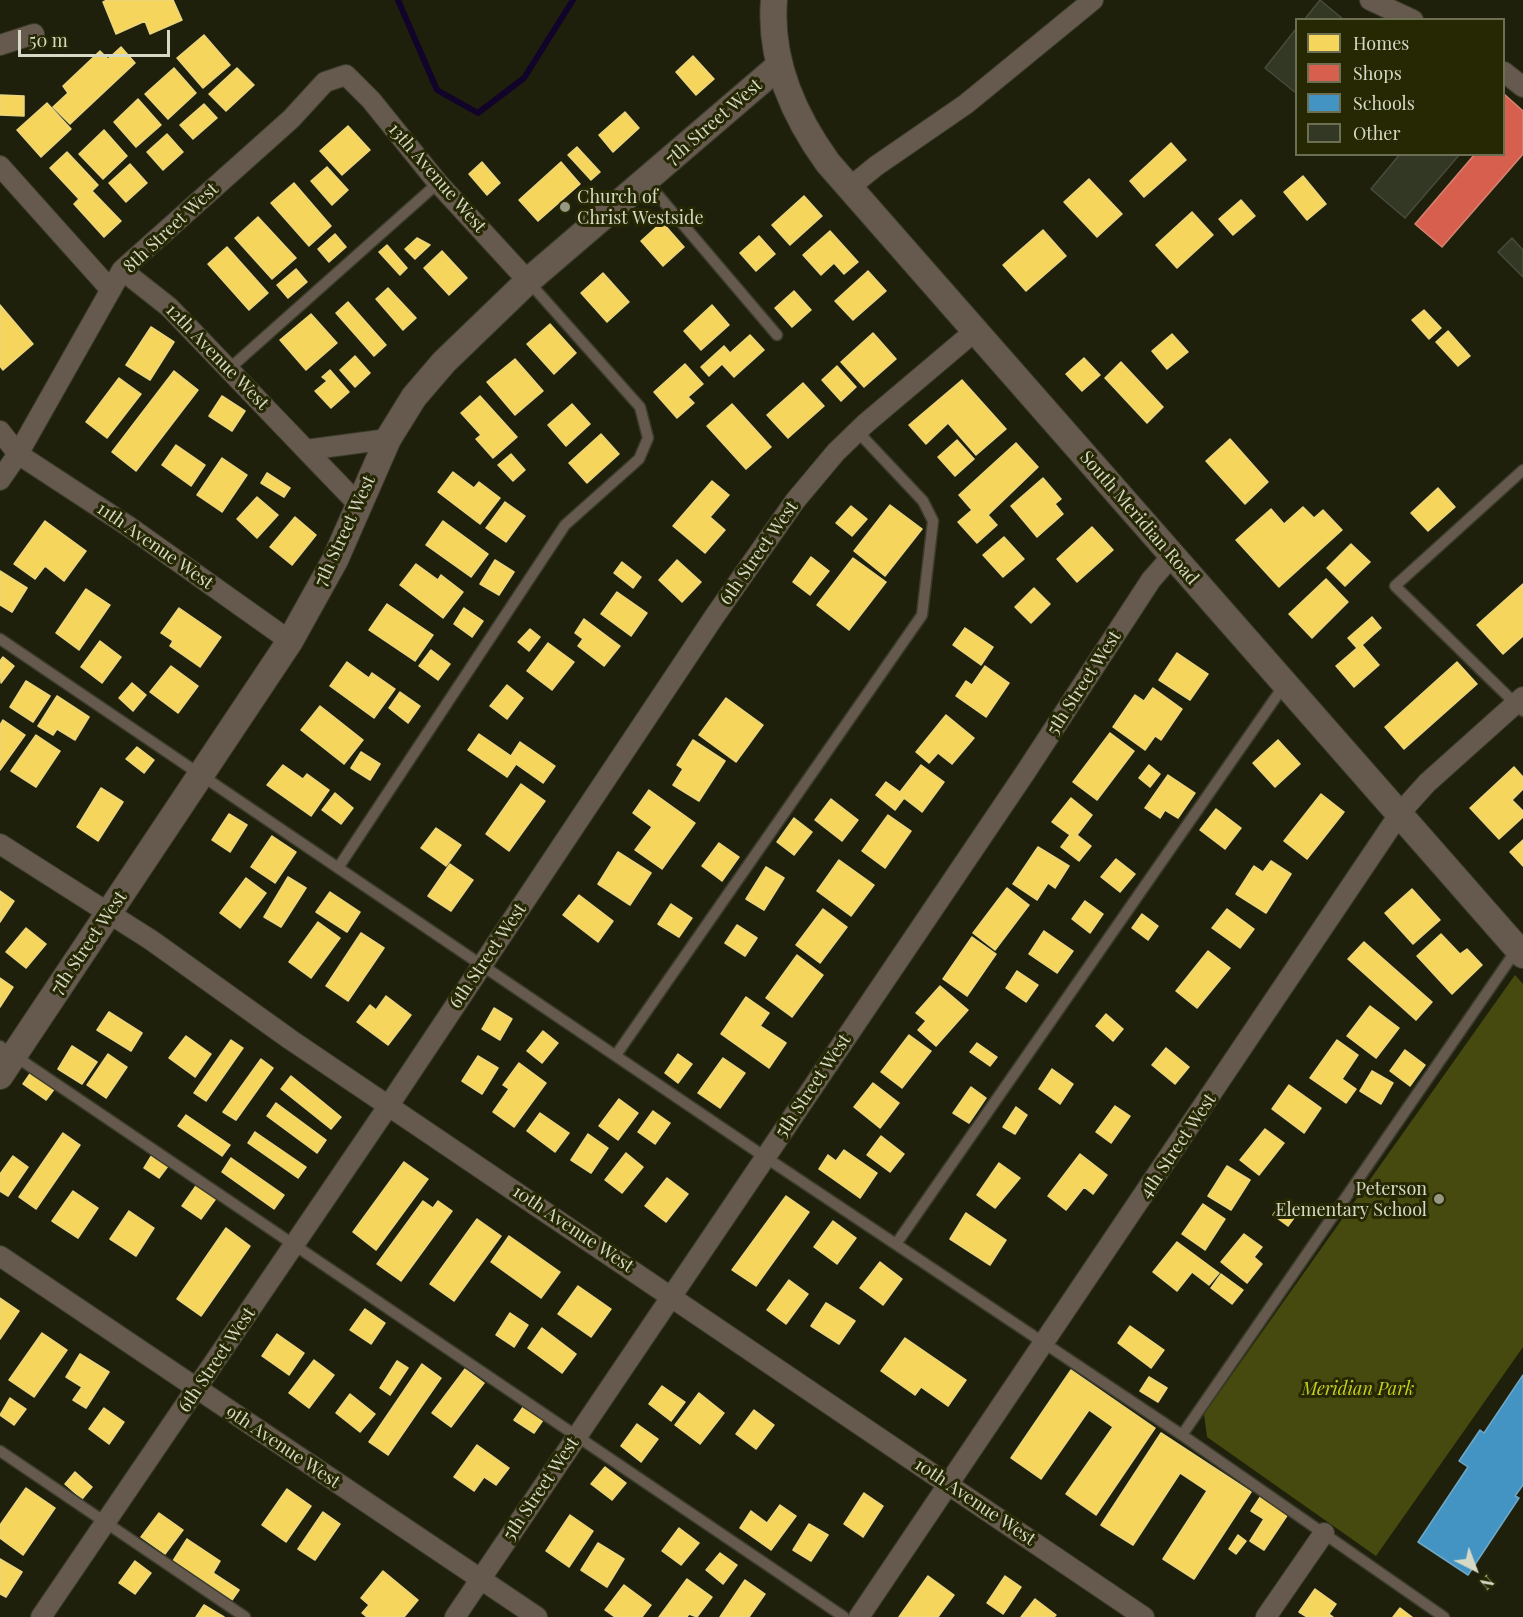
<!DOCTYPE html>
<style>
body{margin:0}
#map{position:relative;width:1523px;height:1617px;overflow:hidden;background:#1f200c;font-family:"Playfair Display",serif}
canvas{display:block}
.legend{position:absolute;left:1295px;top:18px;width:210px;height:138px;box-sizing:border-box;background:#262804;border:2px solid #6c6f51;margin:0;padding:8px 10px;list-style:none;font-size:18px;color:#d6d9c5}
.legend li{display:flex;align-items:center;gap:12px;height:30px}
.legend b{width:30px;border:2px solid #6c6f51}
.north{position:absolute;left:1445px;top:1539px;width:60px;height:60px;-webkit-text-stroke:4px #262804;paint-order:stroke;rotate:138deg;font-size:16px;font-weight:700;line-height:24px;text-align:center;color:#d6d9c5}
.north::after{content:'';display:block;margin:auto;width:21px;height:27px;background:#d6d9c5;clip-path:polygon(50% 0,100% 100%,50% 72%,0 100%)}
.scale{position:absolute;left:18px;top:30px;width:152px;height:27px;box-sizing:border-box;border:3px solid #d6d9c5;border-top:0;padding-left:8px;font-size:18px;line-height:21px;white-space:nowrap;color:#d6d9c5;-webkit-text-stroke:4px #262804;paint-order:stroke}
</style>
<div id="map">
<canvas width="1523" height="1617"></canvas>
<ul class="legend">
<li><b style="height:16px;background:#f6d55c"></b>Homes</li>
<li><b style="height:16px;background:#d6604d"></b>Shops</li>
<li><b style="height:16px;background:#4393c3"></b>Schools</li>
<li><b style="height:16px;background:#323824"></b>Other</li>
</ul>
<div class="north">N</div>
<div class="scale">50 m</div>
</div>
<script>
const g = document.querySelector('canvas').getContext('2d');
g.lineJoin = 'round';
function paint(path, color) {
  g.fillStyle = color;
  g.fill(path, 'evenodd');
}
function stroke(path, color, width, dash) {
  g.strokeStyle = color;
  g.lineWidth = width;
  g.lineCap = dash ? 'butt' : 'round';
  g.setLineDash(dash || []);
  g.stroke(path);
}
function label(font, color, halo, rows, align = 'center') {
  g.font = font + ' "Playfair Display",serif';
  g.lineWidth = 6;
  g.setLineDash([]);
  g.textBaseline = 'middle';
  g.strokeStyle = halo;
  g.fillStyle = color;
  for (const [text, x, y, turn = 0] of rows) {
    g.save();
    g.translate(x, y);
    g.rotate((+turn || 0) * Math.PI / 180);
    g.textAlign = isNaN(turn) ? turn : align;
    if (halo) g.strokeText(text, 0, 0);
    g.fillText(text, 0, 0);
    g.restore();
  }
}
paint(new Path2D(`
 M1515,975L1523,984V1347L1376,1556L1207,1437L1204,1414Z`), '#474a0f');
const homes = new Path2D(`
 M107,0H173L182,20L150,34L145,21L116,34L103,2Z
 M204,35L230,65L203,88L177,58Z
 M121,47L135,63L70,124L53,107L68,93L63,86L100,51L108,59Z
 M693,56L714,79L696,95L676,72Z
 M174,68L196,93L168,119L145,94Z
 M237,68L254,85L226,111L209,94Z
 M0,95L24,96V116L0,115Z
 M138,99L161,125L136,147L114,122Z
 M47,103L71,129L41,157L17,130Z
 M204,104L217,118L193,139L180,125Z
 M625,112L639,128L613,152L599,135Z
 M348,126L370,150L342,175L320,151Z
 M104,130L127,156L103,179L79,154Z
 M167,134L183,152L163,170L147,152Z
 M1171,143L1186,160L1144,197L1130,181Z
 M577,147L600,172L591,180L568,155Z
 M67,152L98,185L92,191L121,221L104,237L74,204L79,199L50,168Z
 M482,162L500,183L487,195L469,174Z
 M561,162L580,184L538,221L519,200Z
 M130,164L147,183L126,202L109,183Z
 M327,167L348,190L332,205L311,181Z
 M1303,176L1326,204L1307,220L1284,192Z
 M1089,179L1122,214L1097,237L1064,202Z
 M294,183L331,226L309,246L271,203Z
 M804,196L822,216L790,245L772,225Z
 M1241,200L1255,216L1233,235L1219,219Z
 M1192,212L1213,235L1177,268L1156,245Z
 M258,217L296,258L272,279L235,238Z
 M662,222L684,247L663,266L641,241Z
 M1043,230L1066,256L1026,291L1003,265Z
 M830,231L858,262L844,274L834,263L821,275L803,255Z
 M335,234L346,247L329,262L318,249Z
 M759,236L775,254L756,271L740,253Z
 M417,238L430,245L415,259L405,249Z
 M387,245L407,268L400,275L379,252Z
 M227,247L268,293L249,310L208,264Z
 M442,251L467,278L449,295L424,268Z
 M296,269L307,282L288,298L277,285Z
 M868,271L886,291L853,320L835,301Z
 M603,273L629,302L607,322L581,293Z
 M388,288L416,318L403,330L376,299Z
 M794,291L811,310L792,327L775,308Z
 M348,302L386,345L374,356L336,313Z
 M0,305L33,344L3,370L0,366Z
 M712,305L729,325L701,350L684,331Z
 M1424,310L1441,328L1429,339L1412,320Z
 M311,314L337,343L306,370L280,340Z
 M550,324L576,353L554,374L527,344Z
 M151,327L174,342L150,380L126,365Z
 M1448,331L1470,356L1458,366L1436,342Z
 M873,333L896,359L864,387L841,362Z
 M1172,334L1188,352L1167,369L1152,351Z
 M750,335L764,350L734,377L722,364L709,376L701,367L724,346L730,353Z
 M355,356L370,373L355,387L340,370Z
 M1084,358L1100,375L1082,391L1066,374Z
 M515,359L543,391L515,415L487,382Z
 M1121,362L1163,407L1147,423L1105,378Z
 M685,364L703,384L688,397L694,403L677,418L654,392Z
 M837,366L856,387L841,401L822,380Z
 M330,370L349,392L331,408L315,391L327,381L322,377Z
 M174,371L198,390L136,471L112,452Z
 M119,378L141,394L107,438L86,422Z
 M962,380L1006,429L976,455L948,423L926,444L909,425Z
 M803,383L824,406L788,438L767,415Z
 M222,396L245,411L232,431L209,416Z
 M480,396L517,437L493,458L476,439L481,435L461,413Z
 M572,404L590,424L566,446L548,425Z
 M732,404L771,447L746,469L707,426Z
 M601,434L619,454L587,483L569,463Z
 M1230,439L1268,482L1245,504L1206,461Z
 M957,440L974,459L955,476L938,457Z
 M1016,443L1038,467L988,515L997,525L977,543L958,522L972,510L959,495Z
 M176,445L205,465L191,486L162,465Z
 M511,454L525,470L513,481L498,465Z
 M222,458L247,475L222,512L197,495Z
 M453,472L474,488L479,482L500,498L480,524L438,492Z
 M267,473L290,488L284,497L261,483Z
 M1043,478L1061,499L1055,504L1063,514L1037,537L1011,506Z
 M712,481L729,495L710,517L725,530L705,553L673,526Z
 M1438,488L1455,507L1428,531L1411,513Z
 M257,497L278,515L257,538L237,519Z
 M505,502L525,516L506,542L486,528Z
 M890,505L922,529L885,576L854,551Z
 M851,506L867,519L852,536L836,523Z
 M1303,507L1314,518L1323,510L1342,530L1279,587L1236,540L1271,509L1284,524Z
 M295,517L316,535L292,565L270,547Z
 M45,521L86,551L64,581L45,566L35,579L14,564Z
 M443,521L488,554L471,577L426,545Z
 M1092,527L1113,550L1077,582L1057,559Z
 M1004,537L1024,559L1003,577L983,555Z
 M1351,544L1370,562L1345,586L1327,568Z
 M811,557L829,571L810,595L793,582Z
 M853,558L886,582L849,630L817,605Z
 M495,560L514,572L499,595L480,584Z
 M677,560L701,582L682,602L659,580Z
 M622,562L641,577L633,588L614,573Z
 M416,564L438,580L441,575L463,592L443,618L400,585Z
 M0,571L27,588L12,612L0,605Z
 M1326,579L1348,602L1312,638L1289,614Z
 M1523,584V636L1503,654L1477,625Z
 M1034,588L1050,604L1031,623L1015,607Z
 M86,589L110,605L79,650L56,633Z
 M617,592L647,613L631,636L601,614Z
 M387,604L433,635L415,661L369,630Z
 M179,608L221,637L200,667L170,646L173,641L161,633Z
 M464,608L483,621L472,637L454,624Z
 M1372,617L1381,628L1362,645L1379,665L1354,687L1336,666L1357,648L1348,638Z
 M584,619L620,646L604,666L578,646L583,639L575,633Z
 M965,628L993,647L981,665L953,645Z
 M530,629L540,637L529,651L518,642Z
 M100,641L121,657L102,683L81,667Z
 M548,643L574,662L552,690L527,671Z
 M431,650L450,664L438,680L419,666Z
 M1177,653L1208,674L1190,700L1159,680Z
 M3,657L14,666L1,683L0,661Z
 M347,662L369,678L372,673L395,689L374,718L330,686Z
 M1457,662L1477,684L1404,749L1385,727Z
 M171,666L198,686L178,713L150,692Z
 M985,666L1009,683L986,717L956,696L966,681L972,685Z
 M26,681L50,696L33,722L10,707Z
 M132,683L146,695L133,711L119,698Z
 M507,685L523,698L507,719L490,706Z
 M1153,688L1182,709L1161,740L1155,736L1145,750L1113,727L1135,695L1144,701Z
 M400,692L420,706L408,723L389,708Z
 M57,696L89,717L75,740L57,729L53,735L38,726Z
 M726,698L763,725L736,762L699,735Z
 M320,706L363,740L344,764L301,730Z
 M946,715L974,738L952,764L938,753L929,763L916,752Z
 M3,720L25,735L0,770V725Z
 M1110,733L1134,751L1097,800L1073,782Z
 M479,734L511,756L520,742L555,766L543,783L516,764L507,777L468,750Z
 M36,735L60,751L36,787L11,771Z
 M693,740L725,761L699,801L673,785L683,769L677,765Z
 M1278,740L1300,764L1275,787L1253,763Z
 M137,747L154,760L144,773L126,759Z
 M361,752L380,764L370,780L351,768Z
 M283,765L303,779L307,774L329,790L311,816L267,785Z
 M921,765L944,782L922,812L904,798L895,810L876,795L886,782L900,792Z
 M1149,765L1160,774L1150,787L1139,778Z
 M1514,767L1523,777V789L1512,800L1523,811V817L1499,839L1470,808Z
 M1168,775L1195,793L1178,818L1165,810L1160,818L1145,808Z
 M521,784L545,801L509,851L486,834Z
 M101,788L123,802L98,841L77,827Z
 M649,790L695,823L662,869L635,850L652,827L633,813Z
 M335,793L353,808L341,824L322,810Z
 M1321,794L1344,812L1307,859L1284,841Z
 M1071,798L1092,815L1077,835L1091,846L1079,861L1061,847L1070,835L1052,822Z
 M831,799L858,820L842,841L815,820Z
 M1216,809L1241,828L1225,849L1200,830Z
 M229,814L247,825L230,852L212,840Z
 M888,815L911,831L885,868L862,851Z
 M794,818L812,832L794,855L777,842Z
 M436,828L461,845L446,866L421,848Z
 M272,836L296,852L275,883L251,867Z
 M1523,840V866L1510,852Z
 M719,843L739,857L722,881L702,866Z
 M1038,847L1069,866L1055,888L1048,883L1037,900L1013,884Z
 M618,852L651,873L630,905L598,884Z
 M1116,859L1135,874L1120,892L1101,877Z
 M839,860L874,885L851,916L817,891Z
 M1271,861L1291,874L1266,913L1236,894L1254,866L1263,872Z
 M450,864L473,880L451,911L428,896Z
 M766,867L784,878L764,910L746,899Z
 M288,877L306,888L281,927L264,917Z
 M246,878L266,893L240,928L220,913Z
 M1007,888L1029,905L995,950L973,933Z
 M1412,889L1440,920L1413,944L1385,913Z
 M0,891L14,901L0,922Z
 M330,892L360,912L347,932L316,912Z
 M579,895L613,921L598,942L563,915Z
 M1085,901L1103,914L1090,933L1072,919Z
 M671,904L692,918L679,937L658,924Z
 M823,909L847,927L820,963L796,945Z
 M1227,909L1254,929L1240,948L1212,928Z
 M1142,914L1158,926L1148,940L1132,928Z
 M318,922L340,938L311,978L289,962Z
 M737,925L757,938L745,956L725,943Z
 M26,928L46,944L26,968L6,952Z
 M1044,931L1073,951L1057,973L1029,954Z
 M361,933L384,948L348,1001L326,986Z
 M1441,934L1460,954L1467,949L1482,965L1452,994L1417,956Z
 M972,937L996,954L967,996L943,979Z
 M1364,942L1432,1002L1416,1020L1348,959Z
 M1208,951L1230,968L1197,1008L1176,991Z
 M797,955L823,975L792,1017L766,998Z
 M1017,971L1038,985L1026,1002L1006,988Z
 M0,978L13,987L0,1007Z
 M940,986L968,1010L936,1046L918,1030L926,1021L916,1013Z
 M386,996L411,1015L388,1045L357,1022L370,1005L376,1010Z
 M746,997L769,1013L760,1026L786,1043L769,1068L721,1034Z
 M1370,1006L1399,1028L1376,1058L1347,1036Z
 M494,1008L512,1019L500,1040L482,1029Z
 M109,1012L142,1033L131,1051L97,1030Z
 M1106,1014L1123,1029L1113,1041L1096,1026Z
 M543,1031L558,1043L542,1063L527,1051Z
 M909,1035L931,1051L902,1088L881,1072Z
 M186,1036L211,1054L195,1077L169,1058Z
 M231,1040L243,1048L206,1101L194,1093Z
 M1337,1040L1358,1055L1342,1079L1356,1089L1346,1103L1310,1078Z
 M977,1043L997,1057L990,1066L970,1052Z
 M72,1046L97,1062L82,1084L58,1069Z
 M1166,1048L1189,1067L1175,1084L1152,1065Z
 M1405,1050L1425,1065L1410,1086L1390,1071Z
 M108,1054L127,1067L106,1098L87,1085Z
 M678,1054L692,1064L678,1083L665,1073Z
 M478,1056L498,1068L482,1094L462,1081Z
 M723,1058L745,1073L720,1108L698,1093Z
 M261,1059L273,1068L236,1120L223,1112Z
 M519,1063L546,1083L514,1127L493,1112L509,1089L503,1085Z
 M1052,1069L1073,1084L1060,1104L1039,1089Z
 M32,1071L55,1088L46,1100L23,1084Z
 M1372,1071L1393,1083L1381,1104L1360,1091Z
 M291,1076L341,1117L331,1129L281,1089Z
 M873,1083L899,1103L880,1128L854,1107Z
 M1289,1085L1321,1108L1304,1133L1272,1109Z
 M971,1087L986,1098L969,1123L953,1113Z
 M619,1099L638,1113L618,1140L599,1126Z
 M276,1103L326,1140L317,1153L267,1116Z
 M1115,1106L1130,1116L1111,1143L1096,1132Z
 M1016,1107L1027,1115L1015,1134L1003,1127Z
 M653,1111L670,1123L655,1144L638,1132Z
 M540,1113L569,1133L555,1152L527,1131Z
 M186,1115L230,1145L222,1156L178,1126Z
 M1265,1129L1284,1143L1259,1175L1240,1160Z
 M255,1132L306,1167L298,1178L248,1143Z
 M63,1133L80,1145L36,1209L19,1197Z
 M588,1134L608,1148L591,1173L571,1160Z
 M881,1136L904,1154L890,1172L867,1155Z
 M844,1150L877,1173L860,1198L819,1169L828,1155L836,1161Z
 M626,1153L643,1167L622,1193L605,1180Z
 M1080,1154L1107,1175L1093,1194L1084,1187L1066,1210L1048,1196Z
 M152,1155L168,1166L159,1178L144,1168Z
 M13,1156L28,1167L8,1196L0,1191V1174Z
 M231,1158L284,1195L274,1209L222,1172Z
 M404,1162L428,1179L376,1250L353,1232Z
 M999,1163L1020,1178L995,1208L977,1195Z
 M1227,1166L1250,1180L1231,1210L1208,1196Z
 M667,1178L688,1194L666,1222L645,1206Z
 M198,1183L217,1197L201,1219L182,1206Z
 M73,1191L98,1208L78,1238L52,1221Z
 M786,1196L809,1212L756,1286L732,1270Z
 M423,1201L433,1208L438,1201L452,1211L401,1281L377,1264Z
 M1203,1204L1225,1219L1205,1250L1182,1234Z
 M1280,1205L1296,1215L1288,1226L1273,1215Z
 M129,1211L154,1228L136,1256L110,1239Z
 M966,1213L1006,1240L990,1265L950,1239Z
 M477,1219L501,1236L454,1301L430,1284Z
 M833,1221L856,1238L837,1264L814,1247Z
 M226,1228L250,1246L201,1316L177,1299Z
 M1244,1234L1262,1247L1254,1257L1262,1264L1247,1283L1221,1262Z
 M509,1236L560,1272L541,1298L491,1262Z
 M1177,1242L1219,1273L1209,1285L1192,1272L1177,1291L1153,1272Z
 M880,1262L902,1279L883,1305L860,1288Z
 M1221,1274L1243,1290L1232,1304L1211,1288Z
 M789,1280L808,1294L786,1324L767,1310Z
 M578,1286L611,1309L591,1337L558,1314Z
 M0,1298L19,1311L0,1339Z
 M826,1303L855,1321L839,1344L811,1326Z
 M365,1309L385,1323L371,1344L350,1330Z
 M510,1313L528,1325L514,1347L496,1335Z
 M1130,1326L1164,1350L1151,1368L1118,1343Z
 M542,1328L576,1354L562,1373L528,1348Z
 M42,1333L67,1350L34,1397L9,1380Z
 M277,1334L304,1353L289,1375L262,1356Z
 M905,1338L966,1380L948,1406L921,1387L915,1395L881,1371Z
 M80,1354L109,1372L86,1408L73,1400L82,1387L66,1377Z
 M314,1360L334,1375L309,1408L289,1393Z
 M397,1361L408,1368L390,1395L380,1388Z
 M422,1364L441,1378L388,1455L369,1442Z
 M465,1369L484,1383L451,1427L432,1413Z
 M1071,1370L1155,1428L1096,1515L1066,1494L1113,1427L1089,1410L1041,1479L1011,1458Z
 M1149,1377L1167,1388L1158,1402L1140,1391Z
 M662,1386L685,1402L671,1421L649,1404Z
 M699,1393L724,1413L700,1444L675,1425Z
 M350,1394L375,1414L360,1432L336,1413Z
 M10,1398L26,1409L14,1425L0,1415Z
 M524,1406L543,1420L534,1433L514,1420Z
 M104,1408L124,1422L109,1444L89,1429Z
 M754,1410L774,1425L756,1449L736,1434Z
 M637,1424L658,1439L641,1462L621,1446Z
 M1161,1433L1251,1492L1194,1579L1163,1559L1207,1491L1180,1473L1133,1545L1101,1525Z
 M477,1445L509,1468L496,1485L484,1477L474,1491L454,1477Z
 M605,1467L626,1483L612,1500L591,1484Z
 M75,1472L92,1487L82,1499L65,1484Z
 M26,1488L55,1508L23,1555L0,1538V1525Z
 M287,1489L311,1506L286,1542L262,1525Z
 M864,1493L883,1506L863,1537L844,1524Z
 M1261,1496L1288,1514L1264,1550L1250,1541L1264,1519L1251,1511Z
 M780,1505L796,1516L771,1550L740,1528L751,1511L767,1523Z
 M323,1512L340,1524L315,1560L298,1549Z
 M159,1513L183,1530L165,1554L141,1537Z
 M570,1515L593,1531L569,1567L546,1551Z
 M809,1524L828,1535L811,1561L793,1550Z
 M679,1528L699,1543L681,1565L662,1551Z
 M1238,1535L1246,1541L1236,1554L1229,1549Z
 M187,1539L220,1561L213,1573L239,1590L232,1600L173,1561Z
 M598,1543L624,1559L607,1587L581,1570Z
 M720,1553L737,1565L723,1584L706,1570Z
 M0,1559L22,1572L6,1597L0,1594Z
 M135,1561L151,1573L135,1594L119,1583Z
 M383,1571L418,1600L404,1617H367L362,1613L369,1605L361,1598Z
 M928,1576L954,1595L938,1617H899Z
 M1005,1576L1021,1587L1003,1614L987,1603Z
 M687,1579L712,1597L697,1617L689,1614L687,1617H659Z
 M745,1580L765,1594L749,1617H720Z
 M624,1585L651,1605L642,1617H615L605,1610Z
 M1315,1589L1336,1604L1329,1614L1333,1617H1307L1299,1612Z
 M1035,1599L1056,1615L1054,1617H1021Z
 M204,1605L224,1617H196Z
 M1400,1608L1412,1617H1393Z`);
paint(homes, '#f6d55c');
stroke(homes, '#ecd67c', 1.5);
const shops = new Path2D(`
 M1504,94L1523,111V154L1442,247L1415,224L1475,154H1504Z`);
paint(shops, '#d6604d');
stroke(shops, '#d68471', 1.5);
const schools = new Path2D(`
 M1523,1375V1485L1515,1496L1519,1498L1468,1575L1418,1542L1468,1467L1459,1461L1480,1430L1484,1433Z`);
paint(schools, '#4393c3');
stroke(schools, '#6fa8c4', 1.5);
stroke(new Path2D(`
 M398,0L437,90L478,113L524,78L573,0`), '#11032a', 6);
const building = new Path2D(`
 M1320,0L1344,20H1304Z
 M1296,29V93L1265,68Z
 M1400,154H1460L1405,218L1371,189Z
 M1512,238L1523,250V277L1498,252Z`);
paint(building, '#323824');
stroke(building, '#484b3c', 1.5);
const service = new Path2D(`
 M646,181L777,335
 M229,369L438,183
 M1523,470L1395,586L1523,711
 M0,639L765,1157L1182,1435L1444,1617
 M338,868L565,525L639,459L648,438L640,407L528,281
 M0,1046L844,1617
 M616,1055L922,615L933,521L923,501L858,432
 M896,1244L1285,684
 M1182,1435L1517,949
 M0,1451L245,1617`);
const minor = new Path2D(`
 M1370,0L1413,20
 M0,45L34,34
 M1504,72L1523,87
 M0,166L111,290
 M849,188L876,166L966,104L1093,0
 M122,270L169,307L306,450L388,439
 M0,431L18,454L128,526L290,641
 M306,450L359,505
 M0,480L18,454L122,270L291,119L325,82L346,75L371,100L438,183L528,281
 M0,844L151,940L291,1040L1144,1617
 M0,1256L537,1617
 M41,1617L389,1105L714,617L795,501L836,452L865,424L975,331
 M455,1617L1025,773L1151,580L1172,556
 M859,1617L1400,813L1427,783L1523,697
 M1266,1617L1324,1533`);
const tertiary = new Path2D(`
 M774,0C769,60 794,116 828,163L1523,955
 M0,1076L290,641L335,560L388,439L414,397L444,362L528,281L780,65`);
stroke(service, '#3b3c2b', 13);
stroke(minor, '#3b3c2b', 22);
stroke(tertiary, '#3b3c2b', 28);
stroke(service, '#665a4f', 10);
stroke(minor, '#665a4f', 20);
stroke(tertiary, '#665a4f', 26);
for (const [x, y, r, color] of [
 [565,207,6,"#969884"],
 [1439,1199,6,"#969884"]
]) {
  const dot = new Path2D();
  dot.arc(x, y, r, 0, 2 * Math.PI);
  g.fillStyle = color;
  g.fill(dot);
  stroke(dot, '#262804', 2);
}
label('18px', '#d6d9c5', '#262804', [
 ["7th Street West",714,122,-41],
 ["13th Avenue West",437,178,49],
 ["8th Street West",171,228,-43],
 ["12th Avenue West",217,357,46],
 ["South Meridian Road",1139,518,49],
 ["7th Street West",345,531,-65],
 ["11th Avenue West",155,546,35],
 ["6th Street West",759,553,-55],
 ["5th Street West",1084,683,-57],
 ["7th Street West",89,943,-56],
 ["6th Street West",488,956,-56],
 ["5th Street West",813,1086,-56],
 ["4th Street West",1178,1146,-56],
 ["10th Avenue West",573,1229,34],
 ["6th Street West",217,1360,-56],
 ["9th Avenue West",283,1447,34],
 ["5th Street West",541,1489,-56],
 ["10th Avenue West",975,1502,34]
]);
label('18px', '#d6d9c5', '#262804', [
 ["Church of",577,197],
 ["Christ Westside",577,218],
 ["Peterson",1427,1189,"right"],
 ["Elementary School",1427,1210,"right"]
], 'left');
label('italic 18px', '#c8d11e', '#262804', [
 ["Meridian Park",1358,1389]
]);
</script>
